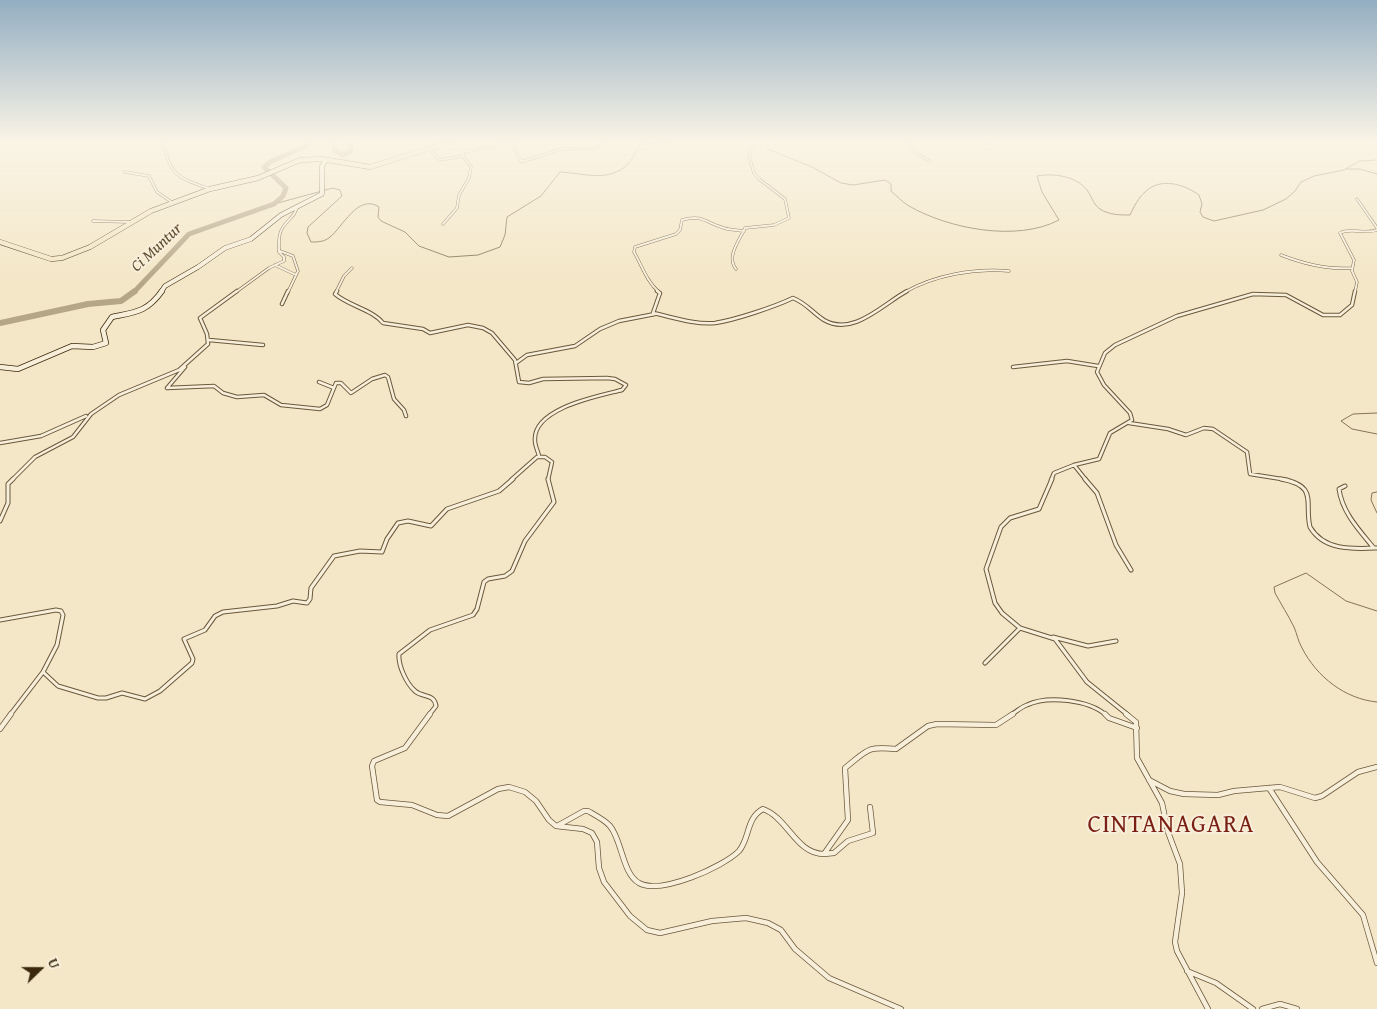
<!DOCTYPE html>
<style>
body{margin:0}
#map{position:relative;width:1377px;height:1009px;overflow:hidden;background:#f4e7c7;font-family:"Gentium Book Plus",serif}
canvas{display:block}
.north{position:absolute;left:15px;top:944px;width:50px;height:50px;-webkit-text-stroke:4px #f8efdb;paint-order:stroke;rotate:68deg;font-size:14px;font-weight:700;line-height:20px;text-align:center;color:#3c290d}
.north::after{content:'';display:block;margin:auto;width:18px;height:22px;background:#3c290d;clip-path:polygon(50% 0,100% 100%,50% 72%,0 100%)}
</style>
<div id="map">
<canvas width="1377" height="1009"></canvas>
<div class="north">U</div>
</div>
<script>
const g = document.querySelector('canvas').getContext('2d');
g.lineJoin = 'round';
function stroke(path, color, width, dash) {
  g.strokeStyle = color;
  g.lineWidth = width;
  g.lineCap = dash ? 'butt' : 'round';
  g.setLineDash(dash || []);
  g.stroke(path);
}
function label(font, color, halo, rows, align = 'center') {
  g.font = font + ' "Gentium Book Plus",serif';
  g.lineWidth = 4;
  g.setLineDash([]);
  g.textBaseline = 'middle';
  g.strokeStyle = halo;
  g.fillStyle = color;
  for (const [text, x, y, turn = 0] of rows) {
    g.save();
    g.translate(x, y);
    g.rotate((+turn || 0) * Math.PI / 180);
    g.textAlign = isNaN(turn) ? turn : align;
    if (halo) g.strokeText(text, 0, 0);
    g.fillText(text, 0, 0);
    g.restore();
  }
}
stroke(new Path2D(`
 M771,141L767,148L770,150L812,167L841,183L853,185L885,180L891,184V191C897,196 902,202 909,206C949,229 1017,242 1059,220L1042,192L1037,176C1054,173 1076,176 1087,190C1092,197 1093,204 1100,209C1109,215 1120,215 1130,215C1134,207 1138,198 1145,192C1160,177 1184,184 1199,195L1202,204L1200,212L1203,217L1214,221L1263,210L1286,199L1295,191L1301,182L1314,176L1344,170L1359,161L1377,160
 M1373,141L1377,146
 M1346,169H1360L1377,174
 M274,204L333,188L340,190L342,196L308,227L307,233L311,242C318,242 324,242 330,237C342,228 358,193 379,207L378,217L381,221L405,232L419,246L449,257L478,255L500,247L505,235L507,217L541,196L560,172C583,173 609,183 628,164C634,158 636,150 641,144L682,141
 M1377,413L1353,414L1341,421L1352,429L1377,434
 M1377,492L1372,493L1371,500L1377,513
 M1377,611L1346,601L1306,573L1274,587L1275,593C1281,604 1288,615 1294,627C1297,634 1298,641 1302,648C1317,677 1345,699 1377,702`), '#857457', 1);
stroke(new Path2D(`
 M334,141L335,151L343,155L351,151L352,141
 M134,292L189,234L274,204L283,196L286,188L264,167L272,161L306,146L309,141`), '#b5a688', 5);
stroke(new Path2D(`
 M0,323L88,304L121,301L135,291`), '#b5a688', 6);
const streetFar3 = new Path2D(`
 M162,141C172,177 176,177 210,189
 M907,141L912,150L929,161
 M991,141V143
 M511,143L521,161H524L561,149L595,148L605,141
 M430,149L439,160L463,156
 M125,172L149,176L157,192L173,203
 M1357,199L1377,228
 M93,221L130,222
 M443,224L457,208L459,195L469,178L471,167L463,156L464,152L519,141
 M280,251L293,256L298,271L288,292
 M1281,255C1304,264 1327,270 1352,268
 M275,265L296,275
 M736,269C726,257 739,241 745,228L774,225L789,218L785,199L759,179L754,173L749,156L754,145L750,141
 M236,292L269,268L284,261V257L279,252C279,243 278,234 283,227C288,219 296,216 297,206
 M336,292L344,276L352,268
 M659,292C647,282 642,266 634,252L635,247L676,234L680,230L682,220C702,214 706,223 724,228C730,230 737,230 744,231
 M905,292C935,275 974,268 1009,271
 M1355,292L1357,282L1352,271L1354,260L1340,233C1352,227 1365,235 1377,230`);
const streetFar2 = new Path2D(`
 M337,291L335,294C349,306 373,310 383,323L423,329L430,333L468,325L483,328L492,333L515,360L519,382L529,383L543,379L607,378L615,379L626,385L622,390C599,396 532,408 535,441C535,446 538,451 539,456
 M657,291L660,293L653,313C672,317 695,325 715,323C735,320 774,307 793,298C806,303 813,313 824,320C853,337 883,304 907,291
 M282,304L288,291
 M209,340L263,345
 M516,363L527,355L575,346L600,329L619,321L655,314
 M185,367L167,388L214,386L223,393L237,397L264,395L281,405L320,409L327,405L336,383H341L351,393L372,379L385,375L388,377L394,399L404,410L406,416
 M1013,367L1067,361L1098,366
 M319,382L334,388
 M1129,423L1168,429L1186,435L1204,428L1213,429L1247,452L1250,474L1288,480
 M0,443L41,436L86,416
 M1074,465L1086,480
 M12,480L35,457L73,437L91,414L119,395L179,370L208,344L207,334L200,318L237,291
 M511,480L537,457H545L552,462L548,480
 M1051,480L1054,473L1074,465L1099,459L1110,433L1132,420L1130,413L1104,385L1097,372L1105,353L1115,345L1177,316L1253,294L1286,295L1323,315H1340L1352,305L1355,291`);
const streetFar1 = new Path2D(`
 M1052,479L1039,509L1010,518L1001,527L986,569L995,603L1002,613L1020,628L1055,639L1087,682L1128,715
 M1085,479L1097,493L1116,545L1131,570
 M1281,479C1319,486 1304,502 1310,527C1324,551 1353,549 1377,548
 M1345,486L1339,489C1342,512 1359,530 1373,547
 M0,521L8,503V484L13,479
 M0,620L56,610L61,611L63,615L57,645L43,672L58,686L98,698H106L122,693L145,699L160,691L192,663L193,659L184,639L205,630L215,616L223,612L277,606L293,601L307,603L310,599L311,588L334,556L360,551L382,552L387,539L398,523L408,521L431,526L447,509L499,491L513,479
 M1053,637L1088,646L1116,641
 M985,663L1020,628
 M10,715L43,672
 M429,715L436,706C434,693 423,698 415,691C406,683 398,665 399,654L430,630L473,615L477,609L484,582L488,579L505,576L512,571L525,541L554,502L548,479
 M1011,715C1016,712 1021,707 1027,705C1048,695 1089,700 1106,715`);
const street = new Path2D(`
 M430,714L405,748L374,761L372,766L377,800L380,802L412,805L437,815L448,816L498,789L509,787L525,792L536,801L549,820L556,826L583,829L592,833L597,842L599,868L604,882L630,916L647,930L660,933L712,921L746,918L768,923L781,930L795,949L829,978L901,1009
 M1105,714L1109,718L1137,728
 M1126,714L1136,722L1137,758L1162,803L1168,832L1180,864L1182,893L1175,942L1177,951L1208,1009
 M0,729L11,714
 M1149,780L1170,791L1184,794L1218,795L1234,791L1280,787L1315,798L1322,796L1358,772L1377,767
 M1269,788L1317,862L1363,915L1377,963
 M557,826L584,811H588C595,815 605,820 610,826C622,840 622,873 639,883C661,895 723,867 739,851C750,838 746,818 763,809C788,818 796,854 824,854L848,820L845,768C868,750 866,746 896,749L928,726L937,724L996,725L1013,714
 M824,854L834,853L848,841L873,833L870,807
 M1187,971L1216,983L1253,1009
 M1262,1009L1280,1004L1297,1009`);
const secondaryFar1 = new Path2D(`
 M161,292L165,286L198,267L225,248L251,239L281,215L322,194V166L326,160`);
const secondary = new Path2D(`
 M0,367L18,369L72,346L93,347L106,343L103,330L112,317C136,312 147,312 162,291`);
const highway = new Path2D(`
 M0,242L51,259L62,258L90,247L151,211L210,189L258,178L300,160L322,159L370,167L453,141`);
stroke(streetFar3, '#6a583c', 3);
stroke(streetFar2, '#6a583c', 4.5);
stroke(streetFar1, '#6a583c', 5);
stroke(street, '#6a583c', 6);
stroke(secondaryFar1, '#3c290d', 5);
stroke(secondary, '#3c290d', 6);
stroke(highway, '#3c290d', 5.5);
stroke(streetFar3, '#f8efdb', 2);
stroke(streetFar2, '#f8efdb', 2.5);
stroke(streetFar1, '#f8efdb', 3);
stroke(street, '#f8efdb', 4.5);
stroke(secondaryFar1, '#f8efdb', 4);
stroke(secondary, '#f8efdb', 4.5);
stroke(highway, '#f4e7c7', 4.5);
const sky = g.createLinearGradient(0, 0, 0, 283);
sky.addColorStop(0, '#93aec2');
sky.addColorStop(0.5, '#faf4e6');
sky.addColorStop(1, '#faf4e600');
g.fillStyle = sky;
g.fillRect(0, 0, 1377, 283);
label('italic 16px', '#604e32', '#f8efdb', [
 ["Ci Muntur",157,248,-43]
]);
g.letterSpacing = '1px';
label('25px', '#7a1f14', '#f8efdb', [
 ["CINTANAGARA",1171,826]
]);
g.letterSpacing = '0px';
</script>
